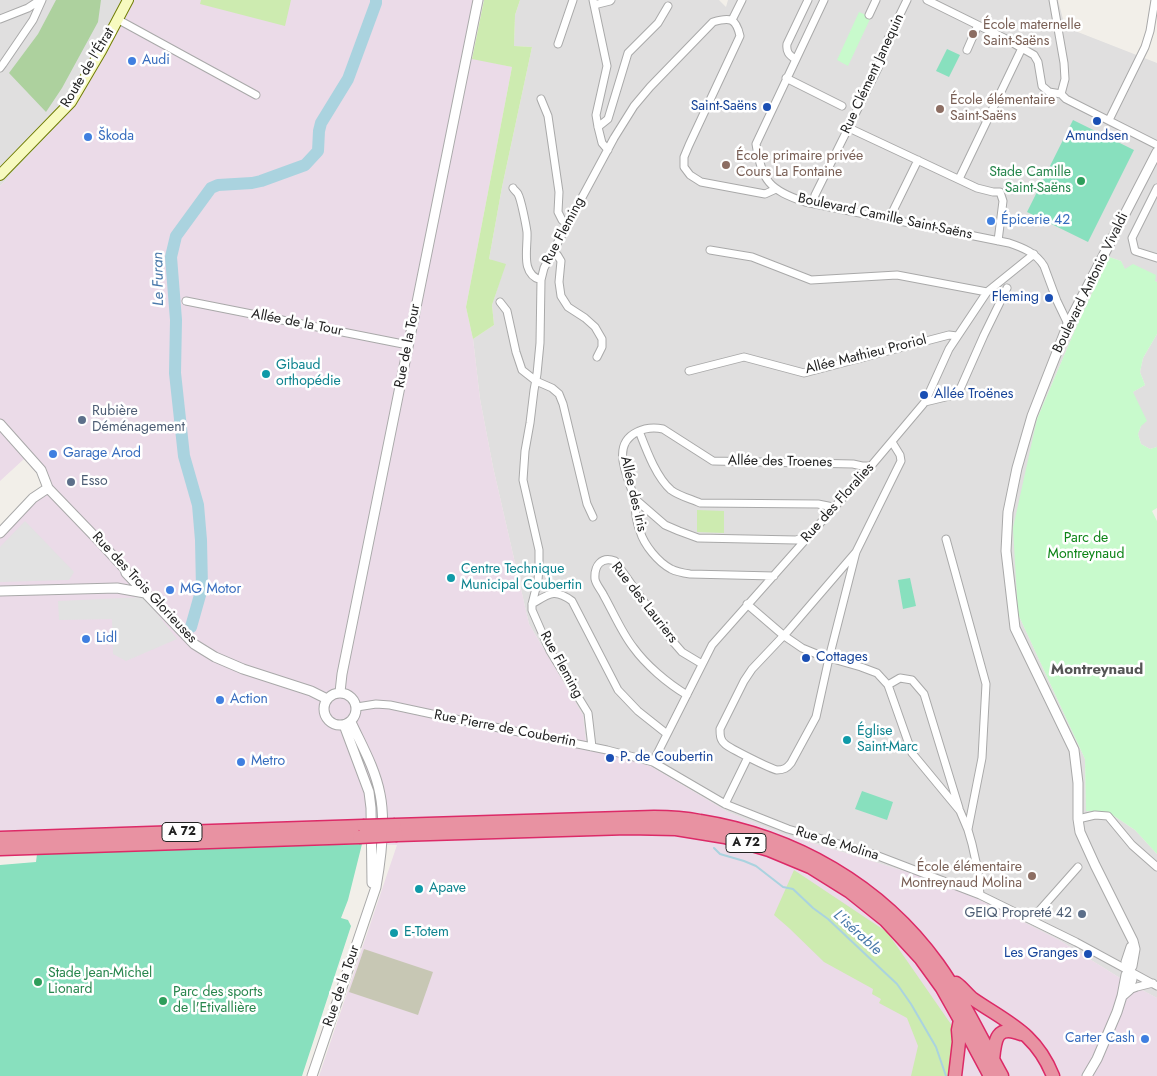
<!DOCTYPE html>
<meta charset="utf-8">
<style>
body{margin:0}
canvas{display:block;background:#f2efe9}
</style>
<canvas width="1157" height="1076"></canvas>
<script>
const g = document.querySelector('canvas').getContext('2d');
g.lineJoin = 'round';
function paint(path, color) {
  g.fillStyle = color;
  g.fill(path, 'evenodd');
}
function stroke(path, color, width, dash) {
  g.strokeStyle = color;
  g.lineWidth = width;
  g.lineCap = dash ? 'butt' : 'round';
  g.setLineDash(dash || []);
  g.stroke(path);
}
function label(font, color, halo, rows, align = 'center') {
  g.font = font + ' Jost,sans-serif';
  g.lineWidth = 5;
  g.setLineDash([]);
  g.textBaseline = 'middle';
  g.strokeStyle = halo;
  g.fillStyle = color;
  for (const [text, x, y, turn = 0] of rows) {
    g.save();
    g.translate(x, y);
    g.rotate((+turn || 0) * Math.PI / 180);
    g.textAlign = isNaN(turn) ? turn : align;
    if (halo) g.strokeText(text, 0, 0);
    g.fillText(text, 0, 0);
    g.restore();
  }
}
paint(new Path2D(`
 M0,0H122L62,120L0,186Z
 M520,0H719L726,7L728,0H1058L1065,27L1157,63V282L1130,275L1125,270L1121,261L1109,257L1078,323L1037,419L1018,614L1085,759L1086,811L1108,812L1135,830L1157,854V998L1120,978L1059,940L978,899L924,877L783,834L728,812L652,767L586,742L583,715L529,624L493,467L480,399L473,339L494,325L492,305L505,265L489,259L502,187L532,47L514,46L515,15Z
 M1157,334V447L1150,449L1141,444L1138,434L1141,426L1133,392L1145,385L1140,372L1143,358Z`), '#e0dfdf');
paint(new Path2D(`
 M122,0H484L472,58L512,67L466,307L473,339L480,399L493,467L529,624L583,715L586,742L652,767L728,812L783,834L924,877L978,899L1059,940L1120,978L1157,998V1076H319L397,845L0,831V538L48,486L24,459L0,481V186L62,120Z`), '#ebdbe8');
paint(new Path2D(`
 M364,949L433,972L418,1015L349,992Z`), '#c7c7b4');
paint(new Path2D(`
 M201,0H291L285,26L200,4Z
 M484,0H520L515,15L514,46L532,47L502,187L489,259L506,264L492,305L494,325L473,339L466,307L512,67L472,59Z
 M697,510L724,511V533L697,532Z
 M794,870L887,932L955,1030L954,1076H911L918,1046L907,1018L879,1003L881,999L872,994L873,989L824,962L789,928L774,915Z`), '#cdebb0');
paint(new Path2D(`
 M56,0H101L98,22L62,88L46,112L9,73L38,34Z`), '#add19e');
paint(new Path2D(`
 M859,12L871,17L848,66L837,60Z
 M1109,257L1121,261L1125,269L1133,264L1156,275L1155,281L1157,282V334L1143,358L1140,372L1145,385L1133,392L1147,421L1141,426L1138,434L1141,444L1150,449L1157,447V508L1152,511L1157,521V854L1135,830L1108,812L1086,811L1085,759L1018,614L1013,528L1037,419L1078,323Z`), '#c8facc');
paint(new Path2D(`
 M947,49L960,55L949,77L936,71Z
 M1073,120L1134,150L1088,242L1027,212Z
 M910,578L916,606L903,609L898,580Z
 M862,791L893,802L887,820L855,809Z
 M362,844L348,900L341,918L348,920L351,926L302,1076H0V865L36,862L37,854Z`), '#88e0be');
paint(new Path2D(`
 M25,521L74,572L69,580L0,582V547Z
 M144,597L177,639L126,661L113,654L112,619L59,620L58,601Z`), '#e2e2e2');
stroke(new Path2D(`
 M714,848L720,854L744,861L756,866L783,887L793,889L813,908L828,919L897,984L911,1004L936,1047L946,1076`), '#aad3df', 2);
stroke(new Path2D(`
 M191,627L202,588L201,540L198,505L184,456L175,373L176,320L171,257L176,236L211,188L218,185L252,183L261,181L305,165L318,151L319,131L321,123L348,79L376,3V0`), '#aad3df', 12);
const minor = new Path2D(`
 M593,0L607,66L596,115L598,127L602,143L608,150
 M824,0L756,144C762,181 769,190 805,202L1009,243C1024,248 1036,253 1044,266L1057,301L1068,324
 M927,0L1004,38L1034,55L1038,62L1042,86L1049,92L1061,94
 M1053,0L1064,63L1065,79L1061,94L1066,99L1157,145
 M594,5L610,1L611,0
 M869,15L876,0
 M0,19L28,8L40,0
 M117,19L256,95
 M732,20L742,0
 M558,44L573,0
 M967,50L978,25
 M795,59C789,55 786,52 787,44L808,0
 M0,68L3,64L33,20L42,0
 M786,78L842,106
 M541,99L548,116L559,192L558,212L562,220L567,224
 M1109,120L1145,47L1150,31L1155,0
 M598,127L608,119L628,53L658,23L668,6
 M849,128L977,188L993,192H1000L1003,201L998,241
 M959,179L1022,48
 M513,188C514,190 517,192 518,194C521,199 526,225 527,232C528,249 520,274 541,280
 M1157,188L1132,238L1135,251L1157,258
 M813,203L815,195L881,62L888,39L907,0
 M889,219L918,160
 M553,250L558,256L561,261L559,282L561,296L568,307L585,318L595,327L602,339V347L597,357
 M710,250L752,257L811,280L897,275L987,292
 M186,301L408,345
 M500,302L507,311L516,352L522,370L536,381L552,388L559,394L563,404L587,504L593,517
 M689,371L744,357L804,373L949,335L957,336
 M925,402L954,395L961,387L984,335L1007,288
 M639,431C646,449 656,477 671,490C679,496 691,499 700,503L818,504L833,507
 M635,499L665,525L679,531L698,538L796,540L807,537
 M946,539L986,684L982,758L968,829
 M856,552L788,631L752,669L744,681L720,729C720,735 720,740 725,744C729,748 771,769 777,770C784,770 787,768 791,763L816,717L829,658L856,552L901,461L900,455L892,442
 M774,576L690,574C683,573 677,572 671,569C658,562 644,545 640,531C638,527 637,521 636,516C635,510 636,503 634,497C628,477 610,445 637,432C645,428 653,427 663,429L713,461L853,464L862,466H871
 M532,604C549,594 554,588 572,601L618,690L638,711L667,734
 M747,604L783,635L802,648L819,655L861,667L877,673L888,685L912,753L960,811L968,830L972,844L978,871L980,895
 M888,685L900,678L912,680L924,694L959,808
 M687,695C667,683 646,665 633,647C622,633 613,612 604,596C602,591 596,585 595,579C594,566 601,556 615,561L669,637L682,652L702,664
 M357,707L376,704L390,705L460,720L607,750L653,762L725,804L788,829L873,854L980,895L1076,942L1157,986
 M592,747L588,713L550,651L532,610V604L538,580L539,568V550L523,480L525,451L530,423L534,390L537,374L540,343L541,280L544,268L614,138L634,106L650,87L713,22C730,17 736,18 740,36L689,145L684,157V167L690,175L701,182L765,194L776,189
 M653,762L712,645L871,466L925,402L949,349L987,292L1034,254
 M725,804L748,757
 M1078,819L1095,815L1108,816L1132,845L1157,867
 M1031,920L1078,867
 M1129,990L1137,987L1153,983`);
const tertiary = new Path2D(`
 M0,424L41,470L48,488L100,542L125,569L126,573L194,644L202,649L215,657L243,669L311,691L327,699
 M0,533L33,498L48,488
 M0,591L117,588L145,593
 M340,692L342,674L478,0
 M324 709a16 16 0 1 1 32 0a16 16 0 1 1-32 0Z
 M344,725L369,792L371,808L372,883
 M1122,996L1129,990L1132,979L1126,962L1131,947
 M312,1076L376,887C381,859 386,823 380,794C375,768 362,746 351,722
 M1087,1076L1097,1059L1117,1012L1122,996L1126,975L1132,966L1135,949L1133,941L1095,865L1080,832L1078,819V783L1074,750L1015,628L1006,551L1008,512L1017,468L1032,416L1068,324L1157,152`);
const secondary = new Path2D(`
 M0,175L71,102L101,51L128,0`);
const motorway = new Path2D(`
 M395,825L654,817C670,817 685,818 700,821C794,836 881,885 938,964C963,999 981,1038 1002,1076
 M397,835L628,828L676,829L725,837L769,850L810,867L850,892L885,920L921,959L942,988L960,1020L990,1076
 M0,838L363,826
 M0,849L359,837
 M956,983C962,987 967,994 973,999C1008,1023 1036,1033 1053,1076
 M993,1060C995,1040 996,1024 1021,1034
 M955,1076L959,1042L958,1030L960,1020`);
stroke(minor, '#a9a9a9', 9);
stroke(tertiary, '#a9a9a9', 11);
stroke(secondary, '#707d05', 12);
stroke(motorway, '#dc2a67', 15);
stroke(minor, '#fff', 7);
stroke(tertiary, '#fff', 9);
stroke(secondary, '#f7fabf', 10);
stroke(motorway, '#e892a2', 12);
const motorwayBridge = new Path2D(`
 M363,826L395,825
 M359,837L397,835`);
stroke(motorwayBridge, '#dc2a67', 15, []);
stroke(motorwayBridge, '#e892a2', 12);
for (const [x, y, r, color] of [
 [973,34,5,"#8d6e63"],
 [132,61,5,"#3f7fe0"],
 [767,107,5,"#1a4fb4"],
 [940,109,5,"#8d6e63"],
 [1097,121,5,"#1a4fb4"],
 [88,137,5,"#3f7fe0"],
 [726,165,5,"#8d6e63"],
 [1081,181,5,"#2e9e5b"],
 [991,221,5,"#3f7fe0"],
 [1049,298,5,"#1a4fb4"],
 [266,374,5,"#0f9aa8"],
 [924,395,5,"#1a4fb4"],
 [82,420,5,"#5c6f8a"],
 [53,454,5,"#3f7fe0"],
 [71,482,5,"#5c6f8a"],
 [451,578,5,"#0f9aa8"],
 [170,590,5,"#3f7fe0"],
 [86,639,5,"#3f7fe0"],
 [806,658,5,"#1a4fb4"],
 [220,700,5,"#3f7fe0"],
 [847,740,5,"#0f9aa8"],
 [610,758,5,"#1a4fb4"],
 [241,762,5,"#3f7fe0"],
 [1032,876,5,"#8d6e63"],
 [419,889,5,"#0f9aa8"],
 [1082,914,5,"#5c6f8a"],
 [394,933,5,"#0f9aa8"],
 [1088,954,5,"#1a4fb4"],
 [38,982,5,"#2e9e5b"],
 [163,1001,5,"#2e9e5b"],
 [1145,1039,5,"#3f7fe0"]
]) {
  const dot = new Path2D();
  dot.arc(x, y, r, 0, 2 * Math.PI);
  g.fillStyle = color;
  g.fill(dot);
  stroke(dot, '#fff', 2);
}
for (const [x, y, w] of [
 [182,832,40],
 [746,843,40]
]) {
  const box = new Path2D();
  box.roundRect(x - w / 2, y - 9.5, w, 19, 4);
  g.fillStyle = '#fff';
  g.fill(box);
  stroke(box, '#222', 1);
}
label('bold 12px', '#222', null, [
 ["A 72",182,832],
 ["A 72",746,843]
]);
label('14px', '#785e54', '#fff', [
 ["École maternelle",983,26],
 ["Saint-Saëns",983,42],
 ["École élémentaire",950,101],
 ["Saint-Saëns",950,117],
 ["École primaire privée",736,157],
 ["Cours La Fontaine",736,173],
 ["École élémentaire",1022,868,"right"],
 ["Montreynaud Molina",1022,884,"right"]
], 'left');
label('14px', '#366cbe', '#fff', [
 ["Audi",142,61],
 ["Škoda",98,137],
 ["Épicerie 42",1001,221],
 ["Garage Arod",63,454],
 ["MG Motor",180,590],
 ["Lidl",96,639],
 ["Action",230,700],
 ["Metro",251,762],
 ["Carter Cash",1135,1039,"right"]
], 'left');
label('14px', '#222', '#fff', [
 ["Route de l'Étrat",88,68,-59],
 ["Rue Clément Janequin",873,74,-65],
 ["Boulevard Camille Saint-Saëns",885,217,12],
 ["Rue Fleming",564,231,-62],
 ["Boulevard Antonio Vivaldi",1091,283,-64],
 ["Allée de la Tour",297,323,11],
 ["Rue de la Tour",408,346,-79],
 ["Allée Mathieu Proriol",866,355,-14],
 ["Allée des Troenes",780,462,1],
 ["Allée des Iris",633,494,77],
 ["Rue des Floralies",838,503,-48],
 ["Rue des Trois Glorieuses",144,588,47],
 ["Rue des Lauriers",644,603,52],
 ["Rue Fleming",561,665,61],
 ["Rue Pierre de Coubertin",505,729,11],
 ["Rue de Molina",837,844,17],
 ["Rue de la Tour",342,986,-71]
]);
label('14px', '#164399', '#fff', [
 ["Saint-Saëns",757,107],
 ["Amundsen",1097,137,"center"],
 ["Fleming",1039,298],
 ["Allée Troënes",934,395,"left"],
 ["Cottages",816,658,"left"],
 ["P. de Coubertin",620,758,"left"],
 ["Les Granges",1078,954]
], 'right');
label('14px', '#27864d', '#fff', [
 ["Stade Camille",1071,173,"right"],
 ["Saint-Saëns",1071,189,"right"],
 ["Stade Jean-Michel",48,974],
 ["Lionard",48,990],
 ["Parc des sports",173,993],
 ["de l'Etivallière",173,1009]
], 'left');
label('14px', '#0d838f', '#fff', [
 ["Gibaud",276,366],
 ["orthopédie",276,382],
 ["Centre Technique",461,570],
 ["Municipal Coubertin",461,586],
 ["Église",857,732],
 ["Saint-Marc",857,748],
 ["Apave",429,889],
 ["E-Totem",404,933]
], 'left');
label('14px', '#4e5e75', '#fff', [
 ["Rubière",92,412],
 ["Déménagement",92,428],
 ["Esso",81,482],
 ["GEIQ Propreté 42",1072,914,"right"]
], 'left');
label('14px', '#0c8416', '#fff', [
 ["Parc de",1086,539],
 ["Montreynaud",1086,555]
]);
label('italic 15px', '#4a7aab', '#fff', [
 ["Le Furan",159,279,-91],
 ["L'isérable",857,933,42]
]);
label('bold 15px', '#555', '#fff', [
 ["Montreynaud",1097,670]
]);
</script>
